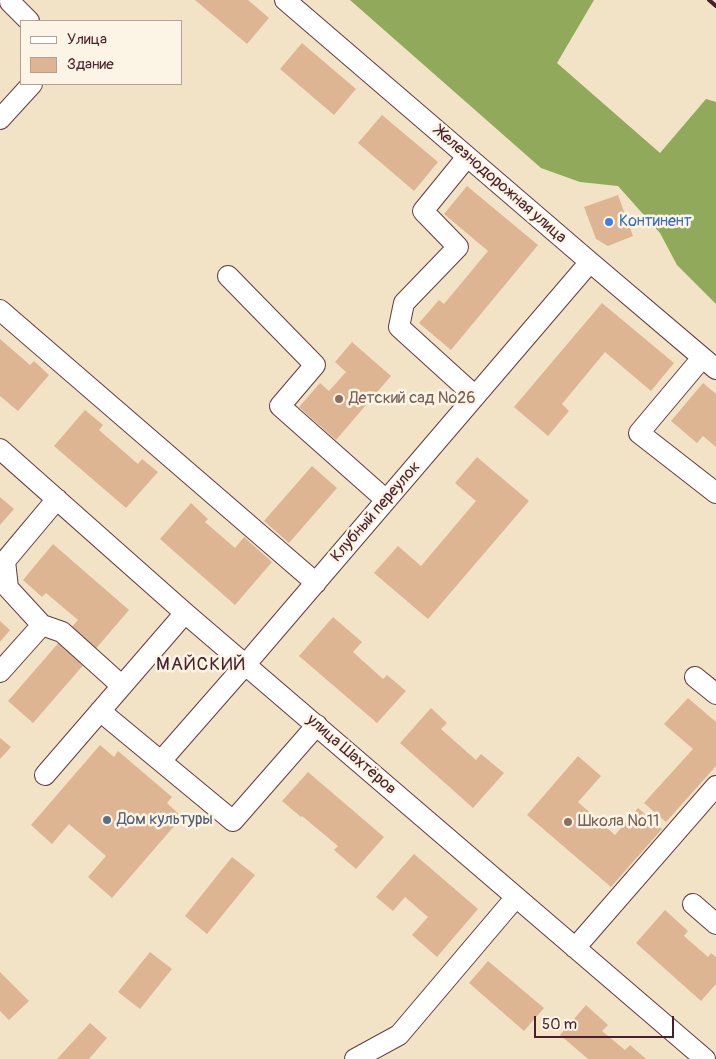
<!DOCTYPE html>
<meta charset="utf-8">
<style>
body{margin:0}
#map{position:relative;width:716px;height:1059px;overflow:hidden;background:#f2e3c6;font-family:Pangolin,sans-serif}
canvas{display:block}
.legend{position:absolute;left:20px;top:20px;width:162px;height:65px;box-sizing:border-box;background:#fcf5e5;border:1px solid #b59f9b;margin:0;padding:6px 9px;list-style:none;font-size:15px;color:#4a1f2b}
.legend li{display:flex;align-items:center;gap:10px;height:25px}
.legend b{width:25px;border:1px solid #b59f9b}
.scale{position:absolute;left:534px;top:1016px;width:140px;height:22px;box-sizing:border-box;border:2px solid #4a1f2b;border-top:0;padding-left:6px;font-size:15px;line-height:18px;white-space:nowrap;color:#4a1f2b;-webkit-text-stroke:4px #fcf5e5;paint-order:stroke}
</style>
<div id="map">
<canvas width="716" height="1059"></canvas>
<ul class="legend">
<li><b style="height:6px;background:#fff"></b>Улица</li>
<li><b style="height:14px;background:#deb592"></b>Здание</li>
</ul>
<div class="scale">50 m</div>
</div>
<script>
const g = document.querySelector('canvas').getContext('2d');
g.lineJoin = 'round';
function paint(path, color) {
  g.fillStyle = color;
  g.fill(path, 'evenodd');
}
function stroke(path, color, width, dash) {
  g.strokeStyle = color;
  g.lineWidth = width;
  g.lineCap = dash ? 'butt' : 'round';
  g.setLineDash(dash || []);
  g.stroke(path);
}
function label(font, color, halo, rows, align = 'center') {
  g.font = font + ' Pangolin,sans-serif';
  g.lineWidth = 5;
  g.setLineDash([]);
  g.textBaseline = 'middle';
  g.strokeStyle = halo;
  g.fillStyle = color;
  for (const [text, x, y, turn = 0] of rows) {
    g.save();
    g.translate(x, y);
    g.rotate((+turn || 0) * Math.PI / 180);
    g.textAlign = isNaN(turn) ? turn : align;
    if (halo) g.strokeText(text, 0, 0);
    g.fillText(text, 0, 0);
    g.restore();
  }
}
paint(new Path2D(`
 M350,0H594L557,63L660,153L706,99L716,102V304L677,265L660,233L618,186L580,182L541,168Z`), '#90a95a');
paint(new Path2D(`
 M195,0H248L269,18L247,44Z
 M302,43L356,89L334,115L280,69Z
 M382,115L438,162L414,191L358,143Z
 M467,186L538,245L451,350L419,323L439,300L444,304L488,251L444,214Z
 M618,195L633,236L608,246L596,239L584,207Z
 M602,303L674,363L651,391L605,352L562,404L569,411L548,436L514,407Z
 M0,339L30,365L34,361L49,375L18,411L0,396Z
 M352,342L391,376L336,440L299,407L320,383L329,391L346,372L335,362Z
 M703,383L716,394V447L703,436L697,443L671,421Z
 M85,410L103,425L99,430L138,464L142,459L158,472L126,508L54,446Z
 M477,457L529,501L428,619L374,573L398,546L421,566L476,501L455,483Z
 M312,466L337,488L289,543L264,521Z
 M0,497L14,509L0,525Z
 M191,503L208,519L205,522L235,548L244,537L272,562L235,605L160,539Z
 M53,544L129,610L93,652L69,630L78,620L46,593L42,597L23,580Z
 M333,617L362,642L353,652L383,679L387,675L406,691L377,723L299,656Z
 M0,621L10,630L0,642Z
 M61,640L86,662L33,723L8,701Z
 M688,698L716,722V766L666,822L644,803L693,749L664,724Z
 M431,708L447,723L441,729L476,760L481,754L504,773L473,808L400,743Z
 M0,738L11,747L0,759Z
 M100,745L114,757L118,751L172,797L167,803L182,817L112,898L88,877L106,856L69,824L52,844L31,825Z
 M578,756L601,776L578,802L615,835L638,808L662,829L611,887L527,815Z
 M308,772L384,837L356,869L334,850L338,846L302,816L301,817L282,801Z
 M414,854L478,909L437,957L412,935L428,917L405,897L393,911L376,897Z
 M232,857L255,875L207,934L185,916Z
 M665,910L688,931L684,936L708,957L711,953L716,957V984L701,1001L636,943Z
 M150,952L172,969L140,1009L118,992Z
 M488,961L544,1008L524,1031L469,983Z
 M0,972L29,1001L9,1020L0,1011Z
 M586,1005L608,1025L602,1031L625,1050L630,1045L646,1059H588L560,1035Z
 M90,1023L107,1038L89,1059H57Z`), '#deb592');
const minor = new Path2D(`
 M285,0L590,262L716,369
 M10,2L29,21
 M0,119L32,84
 M467,157L423,211L458,247L404,303L399,327L475,396
 M228,276L315,365L280,406L386,500
 M0,310L316,583
 M702,358L639,433L716,493
 M0,449L185,613L705,1059
 M42,625L62,632L122,686
 M0,672L42,625L8,588L5,561L57,499
 M695,677L716,694
 M100,711L233,821L317,725
 M161,761L246,664L590,262
 M45,775L185,613
 M693,904L716,924
 M575,948L716,786
 M355,1059L399,1035L516,897`);
stroke(minor, '#633c42', 22);
stroke(minor, '#fff', 20);
stroke(new Path2D(`
 M709,0L716,6`), '#4a1f2b', 4);
for (const [x, y, r, color] of [
 [609,222,5,"#3f7fe0"],
 [339,399,5,"#8d6e63"],
 [107,820,5,"#5c6f8a"],
 [568,822,5,"#8d6e63"]
]) {
  const dot = new Path2D();
  dot.arc(x, y, r, 0, 2 * Math.PI);
  g.fillStyle = color;
  g.fill(dot);
  stroke(dot, '#fcf5e5', 2);
}
label('16px', '#4a1f2b', '#fcf5e5', [
 ["Железнодорожная улица",500,185,41],
 ["Клубный переулок",376,512,-49],
 ["улица Шахтёров",351,755,41]
]);
label('16px', '#366cbe', '#fcf5e5', [
 ["Континент",619,222]
], 'left');
label('16px', '#785e54', '#fcf5e5', [
 ["Детский сад №26",349,399],
 ["Школа №11",578,822]
], 'left');
label('16px', '#4e5e75', '#fcf5e5', [
 ["Дом культуры",117,820]
], 'left');
g.letterSpacing = '1px';
label('19px', '#4a1f2b', '#fcf5e5', [
 ["МАЙСКИЙ",201,665]
]);
g.letterSpacing = '0px';
</script>
